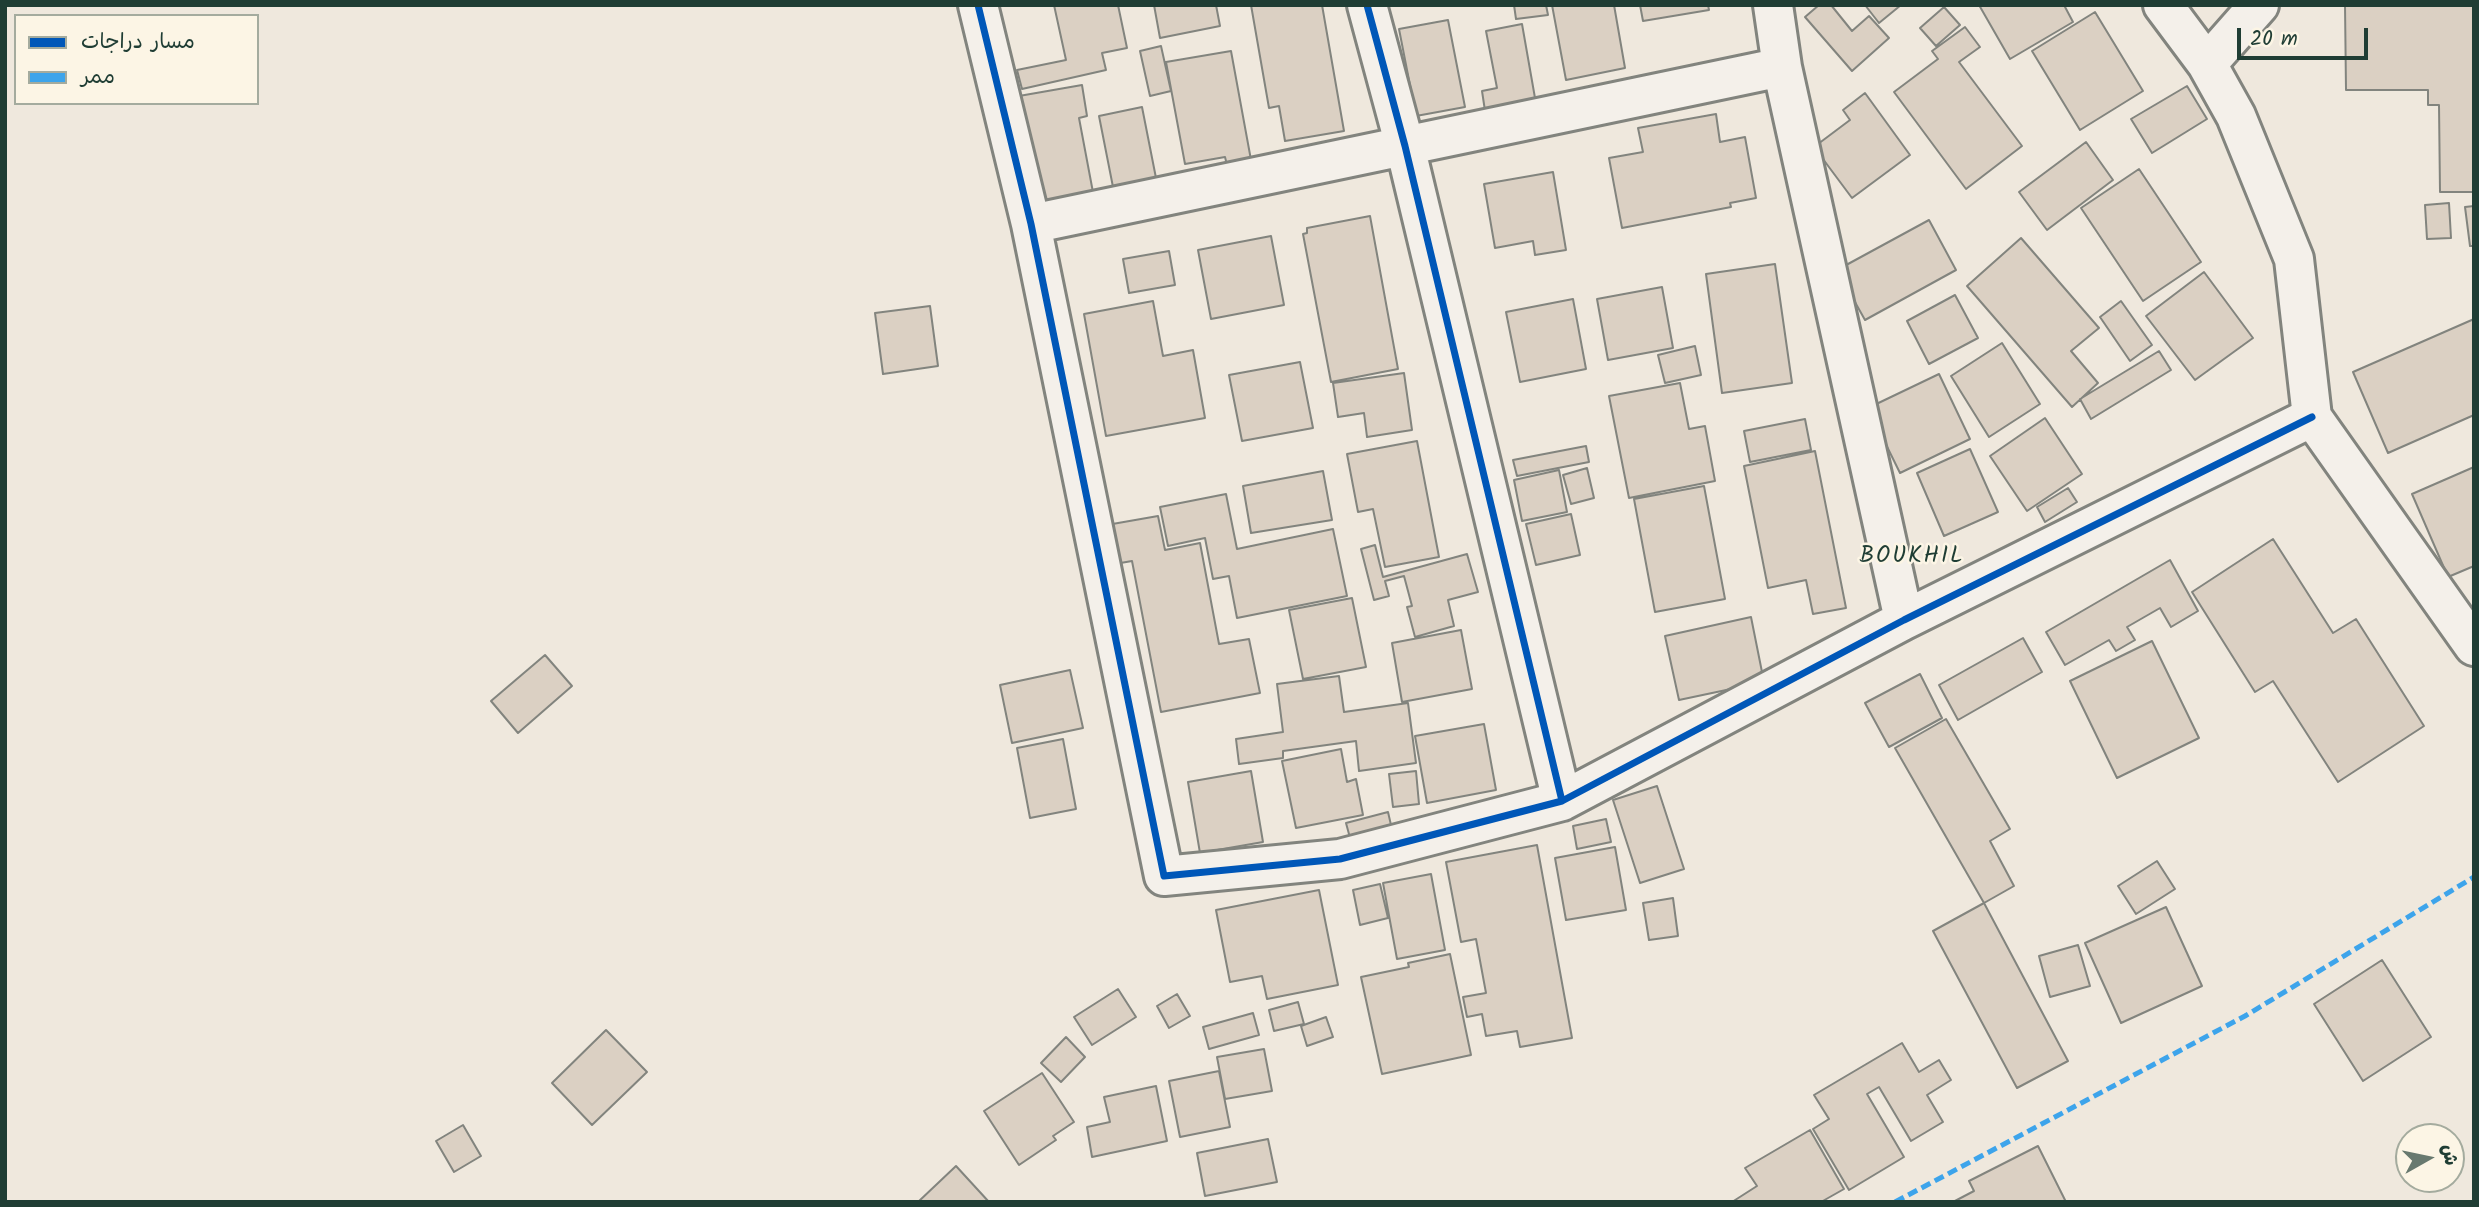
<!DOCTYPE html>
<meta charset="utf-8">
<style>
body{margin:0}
#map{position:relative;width:2479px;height:1207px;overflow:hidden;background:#efe8dd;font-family:Kalam,"Playpen Sans Arabic",sans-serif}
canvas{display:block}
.frame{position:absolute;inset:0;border:7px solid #1f3d34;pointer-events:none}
.legend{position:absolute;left:14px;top:14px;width:245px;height:91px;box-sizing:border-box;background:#fcf5e5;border:2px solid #a4ab9e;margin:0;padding:9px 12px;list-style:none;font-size:21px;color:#1f3d34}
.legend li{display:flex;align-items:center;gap:14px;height:35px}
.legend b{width:35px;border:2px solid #a4ab9e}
.north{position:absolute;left:2395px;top:1123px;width:70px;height:70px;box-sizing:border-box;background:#fcf5e5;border:2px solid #a4ab9e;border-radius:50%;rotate:81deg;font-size:19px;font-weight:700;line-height:28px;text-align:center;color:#1f3d34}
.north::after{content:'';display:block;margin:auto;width:24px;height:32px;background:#68796f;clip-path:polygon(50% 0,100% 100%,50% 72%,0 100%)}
.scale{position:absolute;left:2237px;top:28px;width:131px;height:32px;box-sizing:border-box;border:4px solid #1f3d34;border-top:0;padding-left:9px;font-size:21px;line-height:24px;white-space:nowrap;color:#1f3d34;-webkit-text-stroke:5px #fcf5e5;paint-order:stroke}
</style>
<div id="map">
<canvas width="2479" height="1207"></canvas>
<div class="frame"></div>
<ul class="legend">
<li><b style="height:9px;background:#0057b8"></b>مسار دراجات</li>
<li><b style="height:9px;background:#3da4eb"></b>ممر</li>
</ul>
<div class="north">ش</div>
<div class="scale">20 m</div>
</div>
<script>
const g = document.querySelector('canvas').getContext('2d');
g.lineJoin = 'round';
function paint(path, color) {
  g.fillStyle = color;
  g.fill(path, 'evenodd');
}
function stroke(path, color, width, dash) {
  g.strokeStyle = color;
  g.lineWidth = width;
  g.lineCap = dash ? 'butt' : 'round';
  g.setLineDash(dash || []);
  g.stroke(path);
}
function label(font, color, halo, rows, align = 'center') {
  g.font = font + ' Kalam,sans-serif';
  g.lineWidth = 5;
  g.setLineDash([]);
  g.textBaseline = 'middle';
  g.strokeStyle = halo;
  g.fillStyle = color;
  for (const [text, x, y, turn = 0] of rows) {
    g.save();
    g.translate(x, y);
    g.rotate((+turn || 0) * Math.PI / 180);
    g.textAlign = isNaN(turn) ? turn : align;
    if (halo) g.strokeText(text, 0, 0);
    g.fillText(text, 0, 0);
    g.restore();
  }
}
const building = new Path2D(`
 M1054,5H1118L1127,48L1102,53L1106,70L1022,89L1017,70L1066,60Z
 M1154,5H1216L1220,26L1160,38Z
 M1251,5H1322L1344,131L1285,141L1279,106L1269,108Z
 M1514,5H1546L1548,15L1516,19Z
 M1552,5H1614L1625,68L1566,80Z
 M1640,5H1708L1709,10L1643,21Z
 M1819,5H1831L1852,31L1869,16L1889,38L1852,71L1805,17Z
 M1865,5H1901L1879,23Z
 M1979,5H2064L2073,22L2010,59Z
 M2345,5H2474V192H2440L2439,105H2428V90H2346Z
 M1944,7L1960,25L1936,46L1920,28Z
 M2095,12L2143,91L2080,130L2032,51Z
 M1448,20L1465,107L1416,116L1399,29Z
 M1522,24L1538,115L1487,124L1482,91L1497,88L1486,31Z
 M1965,27L1980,47L1959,62L2022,146L1966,189L1894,92L1938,59L1932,51Z
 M1161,46L1171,91L1150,96L1140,51Z
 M1231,51L1251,160L1227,165L1225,157L1185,164L1166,62Z
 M1082,85L1087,116L1079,118L1095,203L1042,214L1019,96Z
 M2187,86L2207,119L2152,153L2131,119Z
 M1865,93L1910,155L1852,198L1814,147L1850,120L1843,110Z
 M1142,107L1156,178L1113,187L1099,116Z
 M1716,114L1720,142L1745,137L1756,198L1730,203L1731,207L1622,228L1609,158L1643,152L1638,128Z
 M2086,142L2113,180L2047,230L2019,192Z
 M2139,169L2201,262L2143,301L2081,208Z
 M1553,172L1566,250L1535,255L1533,241L1495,248L1484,184Z
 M2449,203L2451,238L2427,239L2425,205Z
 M2474,206V246H2470L2465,207Z
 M1370,216L1398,369L1331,382L1303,234L1307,233V228Z
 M1929,220L1956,270L1865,320L1837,270Z
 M1271,236L1284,305L1211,319L1198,250Z
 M2021,238L2099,328L2071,351L2098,383L2072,407L1967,286Z
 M1169,251L1175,285L1129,293L1123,259Z
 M1775,264L1792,383L1722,393L1706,274Z
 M2204,272L2253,338L2195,380L2146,316Z
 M1662,287L1673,348L1608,360L1597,299Z
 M1955,295L1978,338L1929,364L1907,321Z
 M1573,299L1586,369L1520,382L1506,312Z
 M1153,301L1163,356L1193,350L1205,418L1106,436L1084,314Z
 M2121,301L2152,345L2130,361L2100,317Z
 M930,306L938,366L883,374L875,313Z
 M2474,319V415L2388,453L2353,372Z
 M2002,343L2040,404L1989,437L1951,376Z
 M1695,346L1701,375L1665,383L1658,355Z
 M2159,351L2171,370L2091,419L2080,399Z
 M1300,362L1313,428L1242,441L1229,375Z
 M1404,373L1412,430L1367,437L1364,413L1338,417L1333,383Z
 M1939,374L1970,439L1900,473L1868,408Z
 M1680,383L1689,429L1705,426L1715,481L1629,498L1609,396Z
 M2045,418L2082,474L2027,511L1990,456Z
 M1805,419L1811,450L1750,462L1744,431Z
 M1417,441L1439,557L1385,567L1373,509L1358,512L1347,454Z
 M1586,446L1589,462L1517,476L1513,460Z
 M1970,449L1998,512L1944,536L1917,473Z
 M1815,451L1846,608L1813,614L1806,580L1768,588L1744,466Z
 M2474,467V566L2448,577L2412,494Z
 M1587,468L1594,498L1571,504L1563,475Z
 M1559,470L1567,512L1522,521L1514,480Z
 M1323,471L1332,520L1251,533L1243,486Z
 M1704,486L1725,599L1655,612L1634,499Z
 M2068,488L2077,502L2045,522L2037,507Z
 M1226,494L1237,549L1333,529L1347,596L1237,618L1229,576L1213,579L1205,538L1168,546L1160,507Z
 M1571,514L1580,555L1536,565L1526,524Z
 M1158,516L1165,550L1200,543L1219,644L1249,639L1260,693L1161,712L1132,561L1109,565L1101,526Z
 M2273,539L2333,633L2356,619L2424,726L2338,782L2273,681L2255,692L2192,592Z
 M1375,545L1383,577L1467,554L1478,592L1448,600L1454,626L1415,637L1407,607L1412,606L1404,576L1385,581L1389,596L1374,600L1361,549Z
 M2170,560L2198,611L2171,627L2160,608L2127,627L2135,640L2116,651L2109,640L2065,665L2046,632Z
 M1352,598L1366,667L1303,679L1289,610Z
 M1751,617L1764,682L1679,700L1665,636Z
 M1461,630L1472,689L1402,702L1392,643Z
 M2023,638L2042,672L1958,720L1939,685Z
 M2152,641L2199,738L2117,778L2070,681Z
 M545,655L572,686L518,733L491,701Z
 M1070,670L1083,728L1012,743L1000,685Z
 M1920,674L1942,718L1889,747L1865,703Z
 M1339,676L1344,712L1408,703L1416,763L1359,771L1356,741L1283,751V758L1239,764L1236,739L1283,732L1277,684Z
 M1946,719L2010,829L1990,841L2014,886L1984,903L1895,748Z
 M1484,724L1496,790L1427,803L1415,736Z
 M1063,739L1076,809L1030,818L1017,748Z
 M1341,749L1347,782L1356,779L1363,815L1296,828L1282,761Z
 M1251,771L1263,842L1200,853L1188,782Z
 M1416,771L1419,804L1393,807L1389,774Z
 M1657,786L1684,869L1640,883L1613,800Z
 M1388,812L1394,838L1353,849L1346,823Z
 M1606,819L1611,842L1577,849L1573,826Z
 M1537,845L1572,1038L1520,1047L1517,1031L1486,1036L1482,1014L1467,1017L1463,997L1486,993L1476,939L1461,942L1446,862Z
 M1615,847L1626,910L1566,920L1555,858Z
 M2157,861L2175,889L2136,914L2118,886Z
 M1431,874L1445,950L1397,959L1383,883Z
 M1380,884L1388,918L1360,925L1353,890Z
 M1319,890L1338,985L1267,999L1262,976L1230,982L1216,910Z
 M1673,898L1678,936L1649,940L1643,903Z
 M1984,903L2068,1061L2017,1088L1933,931Z
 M2166,907L2202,986L2121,1023L2085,943Z
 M2078,945L2090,986L2050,997L2039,956Z
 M1450,954L1471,1055L1382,1074L1361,977L1409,967L1408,963Z
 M2382,960L2431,1037L2363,1081L2314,1004Z
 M1118,989L1136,1017L1092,1045L1074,1017Z
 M1177,994L1190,1016L1169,1028L1157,1006Z
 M1298,1002L1304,1024L1274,1031L1269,1010Z
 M1253,1013L1259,1035L1209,1049L1203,1027Z
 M1326,1017L1333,1037L1307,1046L1301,1026Z
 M606,1030L647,1072L592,1125L552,1083Z
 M1066,1037L1085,1057L1061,1082L1041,1063Z
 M1902,1043L1919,1072L1939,1060L1951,1080L1927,1095L1943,1122L1911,1141L1879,1087L1867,1094L1904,1157L1849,1190L1813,1129L1829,1119L1814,1095Z
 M1264,1049L1272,1091L1225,1099L1217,1057Z
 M1219,1071L1230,1127L1180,1137L1169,1081Z
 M1042,1073L1074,1122L1053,1136L1056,1140L1019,1165L984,1111Z
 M1156,1086L1167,1141L1092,1157L1087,1127L1110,1122L1104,1097Z
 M463,1125L481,1156L454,1172L436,1141Z
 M1810,1130L1844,1189L1821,1202H1732L1757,1186L1745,1168Z
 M1268,1139L1277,1182L1205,1196L1197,1153Z
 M2038,1146L2066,1202H1953L1974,1191L1969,1181Z
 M956,1166L989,1202H918Z`);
paint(building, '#dbd0c3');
stroke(building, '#82847e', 2);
const minor = new Path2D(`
 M978,5L1031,224L1164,876L1340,859L1562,801L1405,146L1367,5
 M1773,5L1782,67L1904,620
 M2163,5L2207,64L2236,116L2294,259L2312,417L2474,646
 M2207,64L2259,5
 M1031,224L1782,67
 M1562,801L1904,620L2312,417`);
stroke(minor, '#82847e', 44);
stroke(minor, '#f4f0ea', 38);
stroke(new Path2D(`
 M1895,1202L2245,1016L2474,877`), '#3da4eb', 5, [10, 5]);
stroke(new Path2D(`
 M978,5L1031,224L1164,876L1340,859L1562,801L1405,146L1367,5
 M1562,801L1904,620L2312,417`), '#0057b8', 7);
g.letterSpacing = '2px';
label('23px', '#1f3d34', '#fcf5e5', [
 ["BOUKHIL",1912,558]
]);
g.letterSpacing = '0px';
</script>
